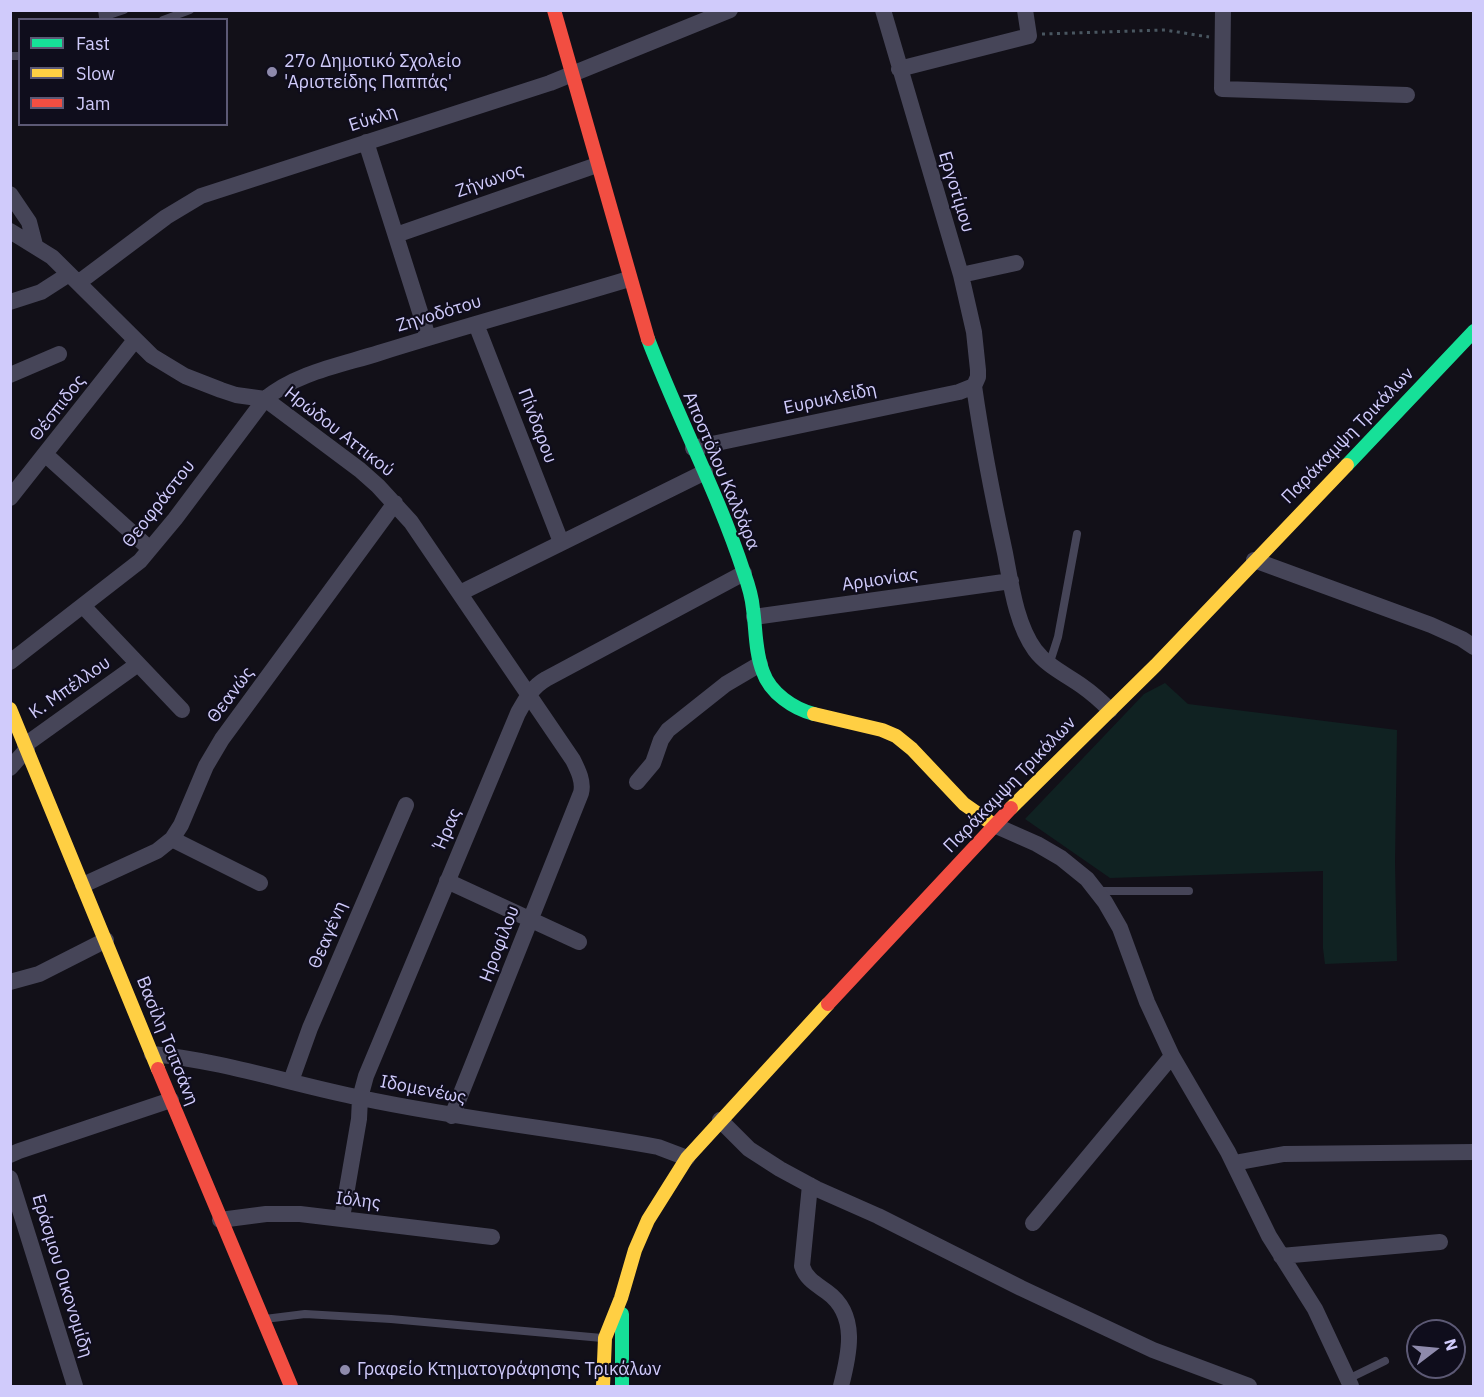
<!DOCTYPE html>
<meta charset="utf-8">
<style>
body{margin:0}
#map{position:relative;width:1484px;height:1397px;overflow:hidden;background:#121018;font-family:"IBM Plex Sans",sans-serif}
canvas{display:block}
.frame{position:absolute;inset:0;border:12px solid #d0cbfb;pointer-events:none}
.legend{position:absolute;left:18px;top:18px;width:210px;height:108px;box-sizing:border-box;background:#0f0d1c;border:2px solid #5c5975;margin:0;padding:8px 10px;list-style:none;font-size:18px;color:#d0cbfb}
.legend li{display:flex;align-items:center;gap:12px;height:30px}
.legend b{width:30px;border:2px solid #5c5975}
.north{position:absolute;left:1406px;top:1319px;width:60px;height:60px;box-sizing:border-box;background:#0f0d1c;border:2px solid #5c5975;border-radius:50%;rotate:74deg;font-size:16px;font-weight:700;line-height:24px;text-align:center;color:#d0cbfb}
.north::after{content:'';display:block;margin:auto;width:21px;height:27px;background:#8e8aac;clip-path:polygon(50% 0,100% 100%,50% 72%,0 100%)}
</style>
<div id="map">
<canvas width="1484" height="1397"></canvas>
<div class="frame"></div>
<ul class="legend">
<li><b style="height:8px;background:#16e098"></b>Fast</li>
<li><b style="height:8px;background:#ffcf43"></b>Slow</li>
<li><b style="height:8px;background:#f24e42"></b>Jam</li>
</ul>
<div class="north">N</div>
</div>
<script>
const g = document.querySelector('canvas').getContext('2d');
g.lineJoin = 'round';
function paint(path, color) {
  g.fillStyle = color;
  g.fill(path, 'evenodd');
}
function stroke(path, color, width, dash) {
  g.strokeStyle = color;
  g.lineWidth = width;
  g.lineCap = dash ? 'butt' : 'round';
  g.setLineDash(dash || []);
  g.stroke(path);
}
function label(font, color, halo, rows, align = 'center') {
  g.font = font + ' "IBM Plex Sans",sans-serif';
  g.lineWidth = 4.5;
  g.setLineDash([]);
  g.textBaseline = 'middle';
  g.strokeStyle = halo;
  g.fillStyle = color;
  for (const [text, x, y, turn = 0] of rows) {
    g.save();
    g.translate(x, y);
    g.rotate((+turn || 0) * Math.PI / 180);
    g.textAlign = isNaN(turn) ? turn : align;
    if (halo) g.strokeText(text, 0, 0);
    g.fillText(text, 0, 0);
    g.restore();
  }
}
paint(new Path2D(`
 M1165,683L1188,704L1397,730L1395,862L1397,961L1325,964L1323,948V871L1110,878L1025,819L1144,694Z`), '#102222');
stroke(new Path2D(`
 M1042,34L1165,30L1209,37`), '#495660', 3, [3, 4.5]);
stroke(new Path2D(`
 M102,10L103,17L124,10
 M163,20L190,10
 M10,56H20
 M1049,665L1058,637L1077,534
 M1098,891H1189
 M265,1319L305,1314L391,1319L602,1338
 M1348,1379L1385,1361`), '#464558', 8);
stroke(new Path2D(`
 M883,10L961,275L974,332L978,370V377L974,386
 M1223,10L1222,89L1407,95
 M899,69L1029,36L1025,10
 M366,142L428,337
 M10,194L29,222L35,245
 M10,231L52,257L152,356L185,376L221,390L236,395L265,399L360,470L378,486L411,522L573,760C578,770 584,782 581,793L452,1116
 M396,235L597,165
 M961,275L1016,263
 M78,283L166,217L201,196L550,83L730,10
 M10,302L41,292L69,274
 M476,324L561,542
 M10,375L59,354
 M974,386C982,442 993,498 1005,553C1011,584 1016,624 1035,650C1047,666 1065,674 1082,686C1092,693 1101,701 1110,710
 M693,448L959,392L974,386
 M46,455L150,549
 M10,498L135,340
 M1254,560L1431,625L1462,639L1474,647
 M460,593L705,472
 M83,606L182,710
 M754,617L1011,581
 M10,662L140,561L175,519L265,399C296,373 341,365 379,353C462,327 546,304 629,279
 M25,745L138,664
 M10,768L27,749
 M637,782L653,763L661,740L668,730L726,684L760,664
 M994,825L1037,844L1061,858L1087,879L1105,902L1120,928L1147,1002L1172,1056L1228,1152L1269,1236L1315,1309L1351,1386
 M172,839L260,883
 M447,881L579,942
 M83,885L157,851L172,839L181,825L206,766L222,739L395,503
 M10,982L39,974L106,940
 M152,1054C224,1061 291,1084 361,1098C459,1119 559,1129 658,1147L687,1158
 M291,1081L310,1028L406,805
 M720,1120L749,1149L780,1169L817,1189L878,1216L1021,1288L1153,1350L1249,1386
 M10,1155L19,1151L171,1100
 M1234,1163L1284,1154L1474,1152
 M10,1178L75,1386
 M810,1185L802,1266C806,1279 816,1284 827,1292C859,1315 849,1355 841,1386
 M342,1218L359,1119L360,1098L366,1076L518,713C526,699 532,687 546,679L744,573
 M220,1220L266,1214H300L492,1237
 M1033,1223L1172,1056
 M1281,1256L1440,1242`), '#464558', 16);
stroke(new Path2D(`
 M648,339C678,418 718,493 744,573C748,584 752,597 753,609C756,629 755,652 763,672C770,693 794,709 814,714
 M1347,465L1474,331
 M622,1314V1386`), '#16e098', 14);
stroke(new Path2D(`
 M10,709L158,1069
 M814,714L882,730L896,736L912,749L964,804L994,825
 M1011,808L1156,665L1347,465
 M603,1386L605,1338L621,1298L635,1250L648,1220L687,1158L828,1004`), '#ffcf43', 14);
stroke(new Path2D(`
 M554,10L648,339
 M828,1004L1011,808
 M158,1069L291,1386`), '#f24e42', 14);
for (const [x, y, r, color] of [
 [272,72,6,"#8e8aac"],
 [345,1370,6,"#8e8aac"]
]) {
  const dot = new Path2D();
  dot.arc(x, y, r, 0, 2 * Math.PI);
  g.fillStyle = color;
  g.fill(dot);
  stroke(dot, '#0f0d1c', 2);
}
label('18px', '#d0cbfb', '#0f0d1c', [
 ["27ο Δημοτικό Σχολείο",284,62],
 ["'Αριστείδης Παππάς'",284,83],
 ["Γραφείο Κτηματογράφησης Τρικάλων",357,1370]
], 'left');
label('18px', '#d0cbfb', '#0f0d1c', [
 ["Εύκλη",373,119,-18],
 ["Ζήνωνος",490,181,-19],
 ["Εργοτίμου",956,192,73],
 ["Ζηνοδότου",439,314,-17],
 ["Ευρυκλείδη",830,399,-12],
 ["Θέσπιδος",58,408,-52],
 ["Πίνδαρου",537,426,69],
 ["Ηρώδου Αττικού",339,432,38],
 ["Παράκαμψη Τρικάλων",1348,436,-46],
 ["Αποστόλου Καλδάρα",721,471,67],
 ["Θεοφράστου",159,504,-52],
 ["Αρμονίας",880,580,-8],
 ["Κ. Μπέλλου",70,688,-35],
 ["Θεανώς",231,695,-53],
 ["Παράκαμψη Τρικάλων",1010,785,-46],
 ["Ήρας",448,829,-67],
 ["Θεαγένη",328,935,-67],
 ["Ηροφίλου",500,944,-69],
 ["Βασίλη Τσιτσάνη",167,1041,68],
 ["Ιδομενέως",423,1090,11],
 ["Ιόλης",358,1201,7],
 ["Εράσμου Οικονομίδη",62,1276,73]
]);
</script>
